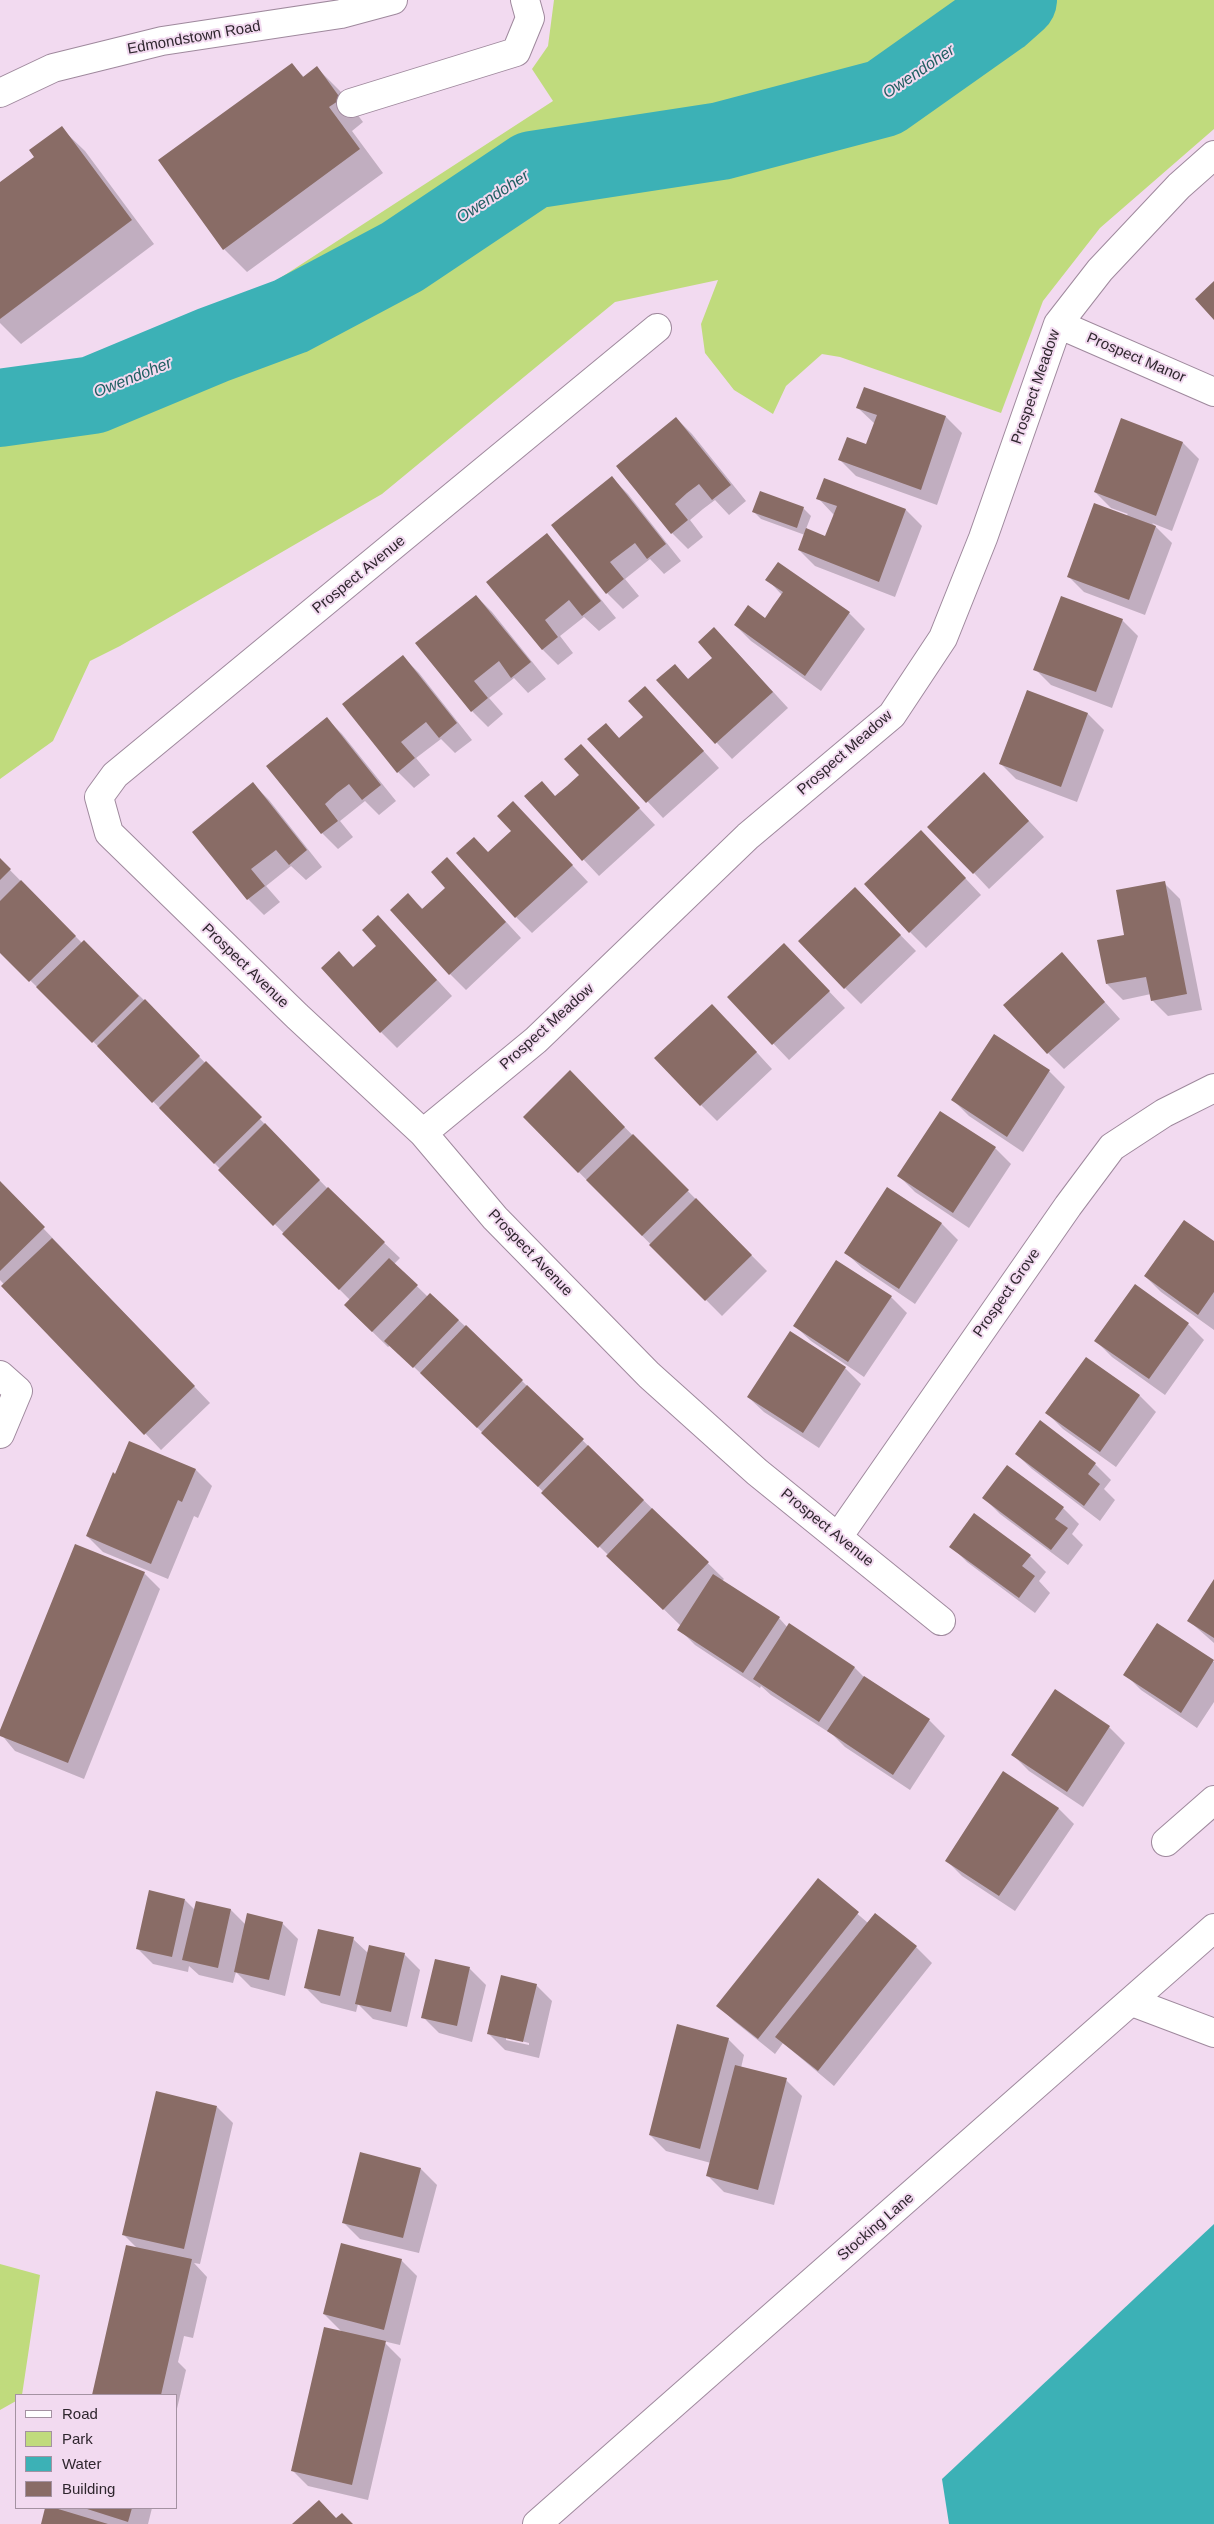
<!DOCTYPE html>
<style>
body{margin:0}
#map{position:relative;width:1214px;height:2524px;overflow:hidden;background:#f2daf0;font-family:Arial,sans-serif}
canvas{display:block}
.legend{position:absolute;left:15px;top:2394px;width:162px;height:115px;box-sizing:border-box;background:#f2daf0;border:1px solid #a492a2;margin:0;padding:6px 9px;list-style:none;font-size:15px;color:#2f262e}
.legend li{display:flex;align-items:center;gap:10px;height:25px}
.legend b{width:25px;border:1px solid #a492a2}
</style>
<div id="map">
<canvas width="1214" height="2524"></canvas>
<ul class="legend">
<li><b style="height:6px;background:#fff"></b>Road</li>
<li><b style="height:14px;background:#c0db7d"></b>Park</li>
<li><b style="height:14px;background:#3cb1b6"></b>Water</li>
<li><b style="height:14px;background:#896c66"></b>Building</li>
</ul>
</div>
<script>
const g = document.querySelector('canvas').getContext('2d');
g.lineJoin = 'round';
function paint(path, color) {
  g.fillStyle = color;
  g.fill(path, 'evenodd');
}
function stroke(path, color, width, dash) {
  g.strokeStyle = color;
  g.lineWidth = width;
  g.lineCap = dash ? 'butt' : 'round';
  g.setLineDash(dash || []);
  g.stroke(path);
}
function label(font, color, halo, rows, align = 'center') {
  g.font = font + ' Arial,sans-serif';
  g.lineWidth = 4;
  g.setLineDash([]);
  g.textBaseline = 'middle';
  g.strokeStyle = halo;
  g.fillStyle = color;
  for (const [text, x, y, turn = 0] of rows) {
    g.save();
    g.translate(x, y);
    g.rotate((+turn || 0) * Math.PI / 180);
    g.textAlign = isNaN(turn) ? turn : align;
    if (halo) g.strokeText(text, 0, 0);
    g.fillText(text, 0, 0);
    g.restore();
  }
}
paint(new Path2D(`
 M554,0H1214V129L1100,228L1043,301L1001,413L840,357L822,354L786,386L773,414L734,390L705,353L701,324L718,280L615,302L382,494L120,646L90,661L53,741L0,779V387L36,382L237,306L553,101L532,69L548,46Z
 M0,2264L40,2275L22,2395H16V2401L0,2410Z`), '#c0db7d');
paint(new Path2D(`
 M1214,2224V2524H949L942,2479Z`), '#3cb1b6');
paint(new Path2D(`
 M292,65L304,77L317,68L340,91L363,122L352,131L383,173L247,272L224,249Z
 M61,128L85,151L154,244L21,344L0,323V184L36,157Z
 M865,388L946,417L962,433L937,505L856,476L840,460L867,446L875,424L858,408Z
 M676,418L692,434L746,501L729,515L715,500L703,509L690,520L703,537L688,549L672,533Z
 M1122,420L1183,443L1199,459L1172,531L1152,523L1172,543L1145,615L1084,592L1068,576L1128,514L1111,508L1095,492Z
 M612,478L628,494L681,561L664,574L650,559L625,579L639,596L623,609L607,593Z
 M825,479L906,510L922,526L895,597L815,566L799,550L805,535L761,519L753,511L803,508L811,516L806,529L826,537L834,515L818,498Z
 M547,535L562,551L616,618L599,631L584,617L560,636L573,653L558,665L542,649Z
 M767,579L849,613L865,629L821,691L751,641L735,625L765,619L782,595Z
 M476,596L492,612L546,679L528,693L514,678L489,698L503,714L488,727L472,711Z
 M1122,620L1138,636L1112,708L1051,685L1035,669Z
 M730,645L788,708L732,759L658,680L675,666L689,680Z
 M403,657L419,673L472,740L455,753L441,739L416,758L430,775L414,788L398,772Z
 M1027,691L1088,714L1104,730L1077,802L1016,779L1000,763Z
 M661,704L719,768L663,818L589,739L606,725L620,739Z
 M326,718L342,734L396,801L379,815L365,801L340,821L353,837L338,849L322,833L268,767Z
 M596,762L655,825L599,876L525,797H556Z
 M253,784L269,800L322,867L306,880L291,866L266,886L280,902L264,915L248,899Z
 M1000,790L1044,837L989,889L974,873Z
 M513,802L588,882L532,933L516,917L488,853L513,831Z
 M937,848L981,895L926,948L910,932Z
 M0,860L82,943L84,942L145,1001L328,1189L400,1258L394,1264L428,1297L430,1294L466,1327L522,1381L724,1579L722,1581L779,1618L788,1628L790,1625L855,1668L867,1680L929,1720L945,1736L910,1790L845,1747L833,1735L771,1695L761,1686L760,1688L695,1645L679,1629L681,1626L483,1433L391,1345L388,1347L345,1305L350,1300L109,1057L0,951Z
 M463,875L521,938L466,990L450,974L408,895L423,909Z
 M1164,883L1180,899L1202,1010L1168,1016L1152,1000L1151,994L1123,1000L1107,984L1126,936Z
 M871,905L916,951L861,1004L845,988Z
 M394,933L452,996L397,1048L381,1032L339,953L354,968Z
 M1062,954L1120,1019L1064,1069L1048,1053Z
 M800,961L845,1008L789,1060L729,997Z
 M728,1021L772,1069L717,1121L701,1105Z
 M1049,1071L1065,1087L1023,1152L969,1116L953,1100Z
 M570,1072L767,1271L722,1316L524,1117Z
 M995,1148L1011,1164L969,1228L915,1192L899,1176Z
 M0,1183L210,1403L161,1450L0,1280Z
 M887,1189L942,1224L958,1240L915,1304L862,1268L846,1253Z
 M1214,1243V1330L1161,1292L1145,1276Z
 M891,1297L907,1313L864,1377L811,1341L795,1326Z
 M1188,1324L1204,1340L1165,1395L1112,1357L1096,1341Z
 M1086,1358L1140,1396L1156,1412L1116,1467L1063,1429L1047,1413Z
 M845,1368L861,1384L819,1448L764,1412L748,1397Z
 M130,1442L196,1470L212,1486L198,1518L194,1516L168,1579L103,1552L87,1536Z
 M1016,1454L1095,1464L1111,1480L1104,1489L1115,1500L1100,1521L1032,1469Z
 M984,1498L1063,1508L1079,1524L1072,1534L1083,1545L1068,1565L1000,1514Z
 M975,1515L1030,1556L1046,1572L1039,1581L1050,1593L1035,1613L967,1562L951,1546Z
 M144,1573L160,1589L84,1779L15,1751L0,1733Z
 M1214,1582V1643L1189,1621Z
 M1157,1625L1214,1662V1702L1197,1728L1141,1690L1125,1674Z
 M1109,1727L1125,1743L1083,1807L1029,1771L1013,1755Z
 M1058,1808L1074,1824L1015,1911L962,1876L946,1860Z
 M818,1880L868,1923L875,1915L916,1947L932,1963L834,2086L783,2043L775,2054L734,2021L718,2005Z
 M185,1900L195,1910L196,1902L231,1910L246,1925L282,1923L298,1939L285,1996L251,1987L236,1972L233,1983L199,1975L189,1966L188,1972L153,1964L137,1948Z
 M353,1939L368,1953L404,1954L420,1970L407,2027L373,2019L358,2004L356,2012L321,2003L305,1987Z
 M436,1960L470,1969L486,1985L472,2042L439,2033L423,2017Z
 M536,1985L552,2001L539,2058L505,2050L489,2034ZM506,2037L529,2043V2045L506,2040Z
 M728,2039L744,2055L741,2068L786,2080L802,2096L774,2205L724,2192L708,2176L711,2163L666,2151L650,2135Z
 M217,2107L233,2123L200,2264L194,2263L207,2277L193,2338L184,2336L178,2362L186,2370L176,2413V2395H93L127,2246L138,2249L124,2235Z
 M421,2169L437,2185L419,2253L360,2239L344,2223Z
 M401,2260L417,2276L400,2345L383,2341L401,2359L368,2500L308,2486L292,2470L343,2333L324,2314Z
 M47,2508L60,2510L57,2508H152L148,2524H42Z`), '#0003');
stroke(new Path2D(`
 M0,408L93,395L213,345L291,316L402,257L532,170L721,141L884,98L1000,16L1018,0`), '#3cb1b6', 78);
paint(new Path2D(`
 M292,63L303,77L317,66L341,99L329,107L360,149L223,250L158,160Z
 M62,126L132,220L0,319V182L34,157L29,150Z
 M1214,281V320L1195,299Z
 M864,387L946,416L921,490L838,460L847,437L866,444L877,415L856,408Z
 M676,417L731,485L712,500L699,484L687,493L675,504L688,520L671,534L616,466Z
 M1121,418L1183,442L1156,516L1094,492Z
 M612,476L666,544L647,559L635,543L610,562L624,579L606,594L551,525Z
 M824,478L906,509L879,582L798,550L806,528L825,536L837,506L816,499Z
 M760,491L804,507L797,528L752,512Z
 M1094,503L1156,526L1129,600L1067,577Z
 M547,533L601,601L582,616L569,600L545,620L558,637L542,650L486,582Z
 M778,562L850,612L805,676L734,625L748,605L765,618L773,606L783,592L765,580Z
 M476,595L531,662L511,678L499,661L474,681L488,698L471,712L415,643Z
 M1061,596L1123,619L1096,692L1033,670Z
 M714,627L773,692L715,744L656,680L675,664L688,679L712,658L698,642Z
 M403,655L457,723L439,738L426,722L401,742L415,758L397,773L342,704Z
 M645,686L704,751L646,803L587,739L606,723L619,738L643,717L628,701Z
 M1027,690L1088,713L1061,787L999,764Z
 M327,717L381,785L362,800L349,784L337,793L325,804L338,821L321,834L266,766Z
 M581,744L640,808L582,861L524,796L542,781L555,796L567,786L579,775L564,759Z
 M984,772L1029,821L973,874L927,827Z
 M253,782L307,850L289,865L276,850L251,869L265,886L247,900L192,832Z
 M513,801L573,865L515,918L456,853L474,837L488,852L511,831L497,816Z
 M921,830L966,878L909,933L864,884Z
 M447,857L506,922L449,975L390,910L408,893L422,909L433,899L445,888L431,872Z
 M0,858L11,869L0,880Z
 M21,880L76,936L29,982L0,953V901Z
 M1165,881L1187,994L1151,1001L1146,977L1106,984L1097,940L1124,935L1116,890Z
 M855,887L901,935L844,989L798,941Z
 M378,915L437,980L380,1033L321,968L339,951L353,967L364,957L376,946L362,930Z
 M84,940L139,996L92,1043L36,987Z
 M784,943L830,991L772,1045L727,997Z
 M1062,952L1105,1002L1047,1054L1003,1005Z
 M145,999L200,1056L152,1103L97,1046Z
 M712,1004L757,1052L700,1106L654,1058Z
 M994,1034L1050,1070L1007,1137L951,1100Z
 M206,1061L262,1117L214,1164L159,1108Z
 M570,1070L625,1127L578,1173L523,1117Z
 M940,1111L996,1147L953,1213L897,1176Z
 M265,1123L320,1180L273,1226L218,1170Z
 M633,1134L689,1190L642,1236L586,1180Z
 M0,1181L45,1227L0,1271Z
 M328,1187L385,1242L339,1290L282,1234Z
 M887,1187L942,1223L899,1289L844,1253Z
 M696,1198L752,1255L705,1301L649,1245Z
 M1184,1220L1214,1241V1292L1198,1315L1144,1276Z
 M52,1238L195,1386L144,1435L1,1286Z
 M389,1258L418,1285L372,1332L344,1305Z
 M836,1260L892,1296L848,1362L793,1326Z
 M1135,1284L1189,1323L1149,1379L1094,1341Z
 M430,1293L459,1320L413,1368L384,1341Z
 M466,1325L523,1380L477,1428L420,1373Z
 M790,1331L846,1367L803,1433L747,1397Z
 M1086,1357L1140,1395L1100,1452L1045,1413Z
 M527,1385L584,1439L538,1487L481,1433Z
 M1040,1420L1096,1463L1088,1474L1100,1484L1084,1506L1015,1454Z
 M129,1441L196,1469L182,1502L178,1500L151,1564L86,1536L113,1472L115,1474Z
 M588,1445L644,1500L598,1548L541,1493Z
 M1007,1465L1064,1507L1055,1519L1068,1528L1051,1550L982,1498Z
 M652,1508L709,1562L663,1610L606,1556Z
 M974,1513L1031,1555L1022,1566L1035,1576L1019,1598L949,1547Z
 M75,1544L145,1572L68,1763L0,1736V1730Z
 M713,1574L780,1617L743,1673L677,1630Z
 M1214,1579V1638L1187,1621Z
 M789,1623L855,1667L819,1722L753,1679Z
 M1157,1623L1214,1660L1181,1713L1123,1675Z
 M864,1676L930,1719L893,1775L827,1731Z
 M1055,1689L1110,1726L1067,1792L1011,1755Z
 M1003,1771L1059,1808L999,1896L945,1861Z
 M818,1878L859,1912L758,2039L716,2006Z
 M149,1890L185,1899L172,1957L136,1949Z
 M196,1901L231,1909L218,1968L182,1960Z
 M247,1913L283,1922L269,1980L234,1972Z
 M875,1913L917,1946L818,2071L775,2037Z
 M318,1929L354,1937L340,1996L304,1988Z
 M369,1945L405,1953L391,2012L355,2004Z
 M435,1959L470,1967L457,2026L421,2018Z
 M501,1975L537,1984L523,2042L487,2034Z
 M677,2024L729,2038L700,2149L649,2135Z
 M735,2065L787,2078L758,2190L706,2176Z
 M156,2091L217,2106L184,2249L122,2235Z
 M360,2152L421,2168L403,2238L342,2223Z
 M341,2243L402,2259L384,2330L323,2314Z
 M126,2245L192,2259L161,2395H92Z
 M324,2327L386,2341L352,2485L291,2471Z
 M319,2500L336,2518L342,2513L353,2524H292Z
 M45,2508H55L108,2524H41Z
 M84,2508H132L128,2522Z`), '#896c66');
const minor = new Path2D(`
 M351,103L516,52L530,18L525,0
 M1058,324L1214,392
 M657,328L115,775L99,797L109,833L297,1016L423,1133L495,1218L649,1375L757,1472L941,1621
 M423,1133L536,1040L748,836L892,715L943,638L983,538L1058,324L1100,270L1179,186L1214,155
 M0,1375L18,1391L0,1434
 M838,1537L1068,1206L1112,1147L1164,1113L1214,1088
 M1166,1842L1214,1800
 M1132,2002L1214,2033`);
const major = new Path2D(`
 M0,93L53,68L162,41L341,14L393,0
 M537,2524L1214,1928`);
stroke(minor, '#9f899d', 30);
stroke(major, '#9f899d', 30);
stroke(minor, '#fff', 28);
stroke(major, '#fff', 28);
label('15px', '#2f262e', '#f2daf0', [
 ["Edmondstown Road",194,38,-10],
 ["Prospect Manor",1136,358,23],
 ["Prospect Meadow",1036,387,-71],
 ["Prospect Avenue",359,575,-39],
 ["Prospect Meadow",845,753,-41],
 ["Prospect Avenue",245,966,44],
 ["Prospect Meadow",547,1027,-42],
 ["Prospect Avenue",530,1253,46],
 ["Prospect Grove",1007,1293,-55],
 ["Prospect Avenue",827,1528,39],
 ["Stocking Lane",876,2227,-41]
]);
label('italic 16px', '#205f62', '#f2daf0', [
 ["Owendoher",919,72,-34],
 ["Owendoher",493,197,-33],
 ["Owendoher",133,378,-22]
]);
</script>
